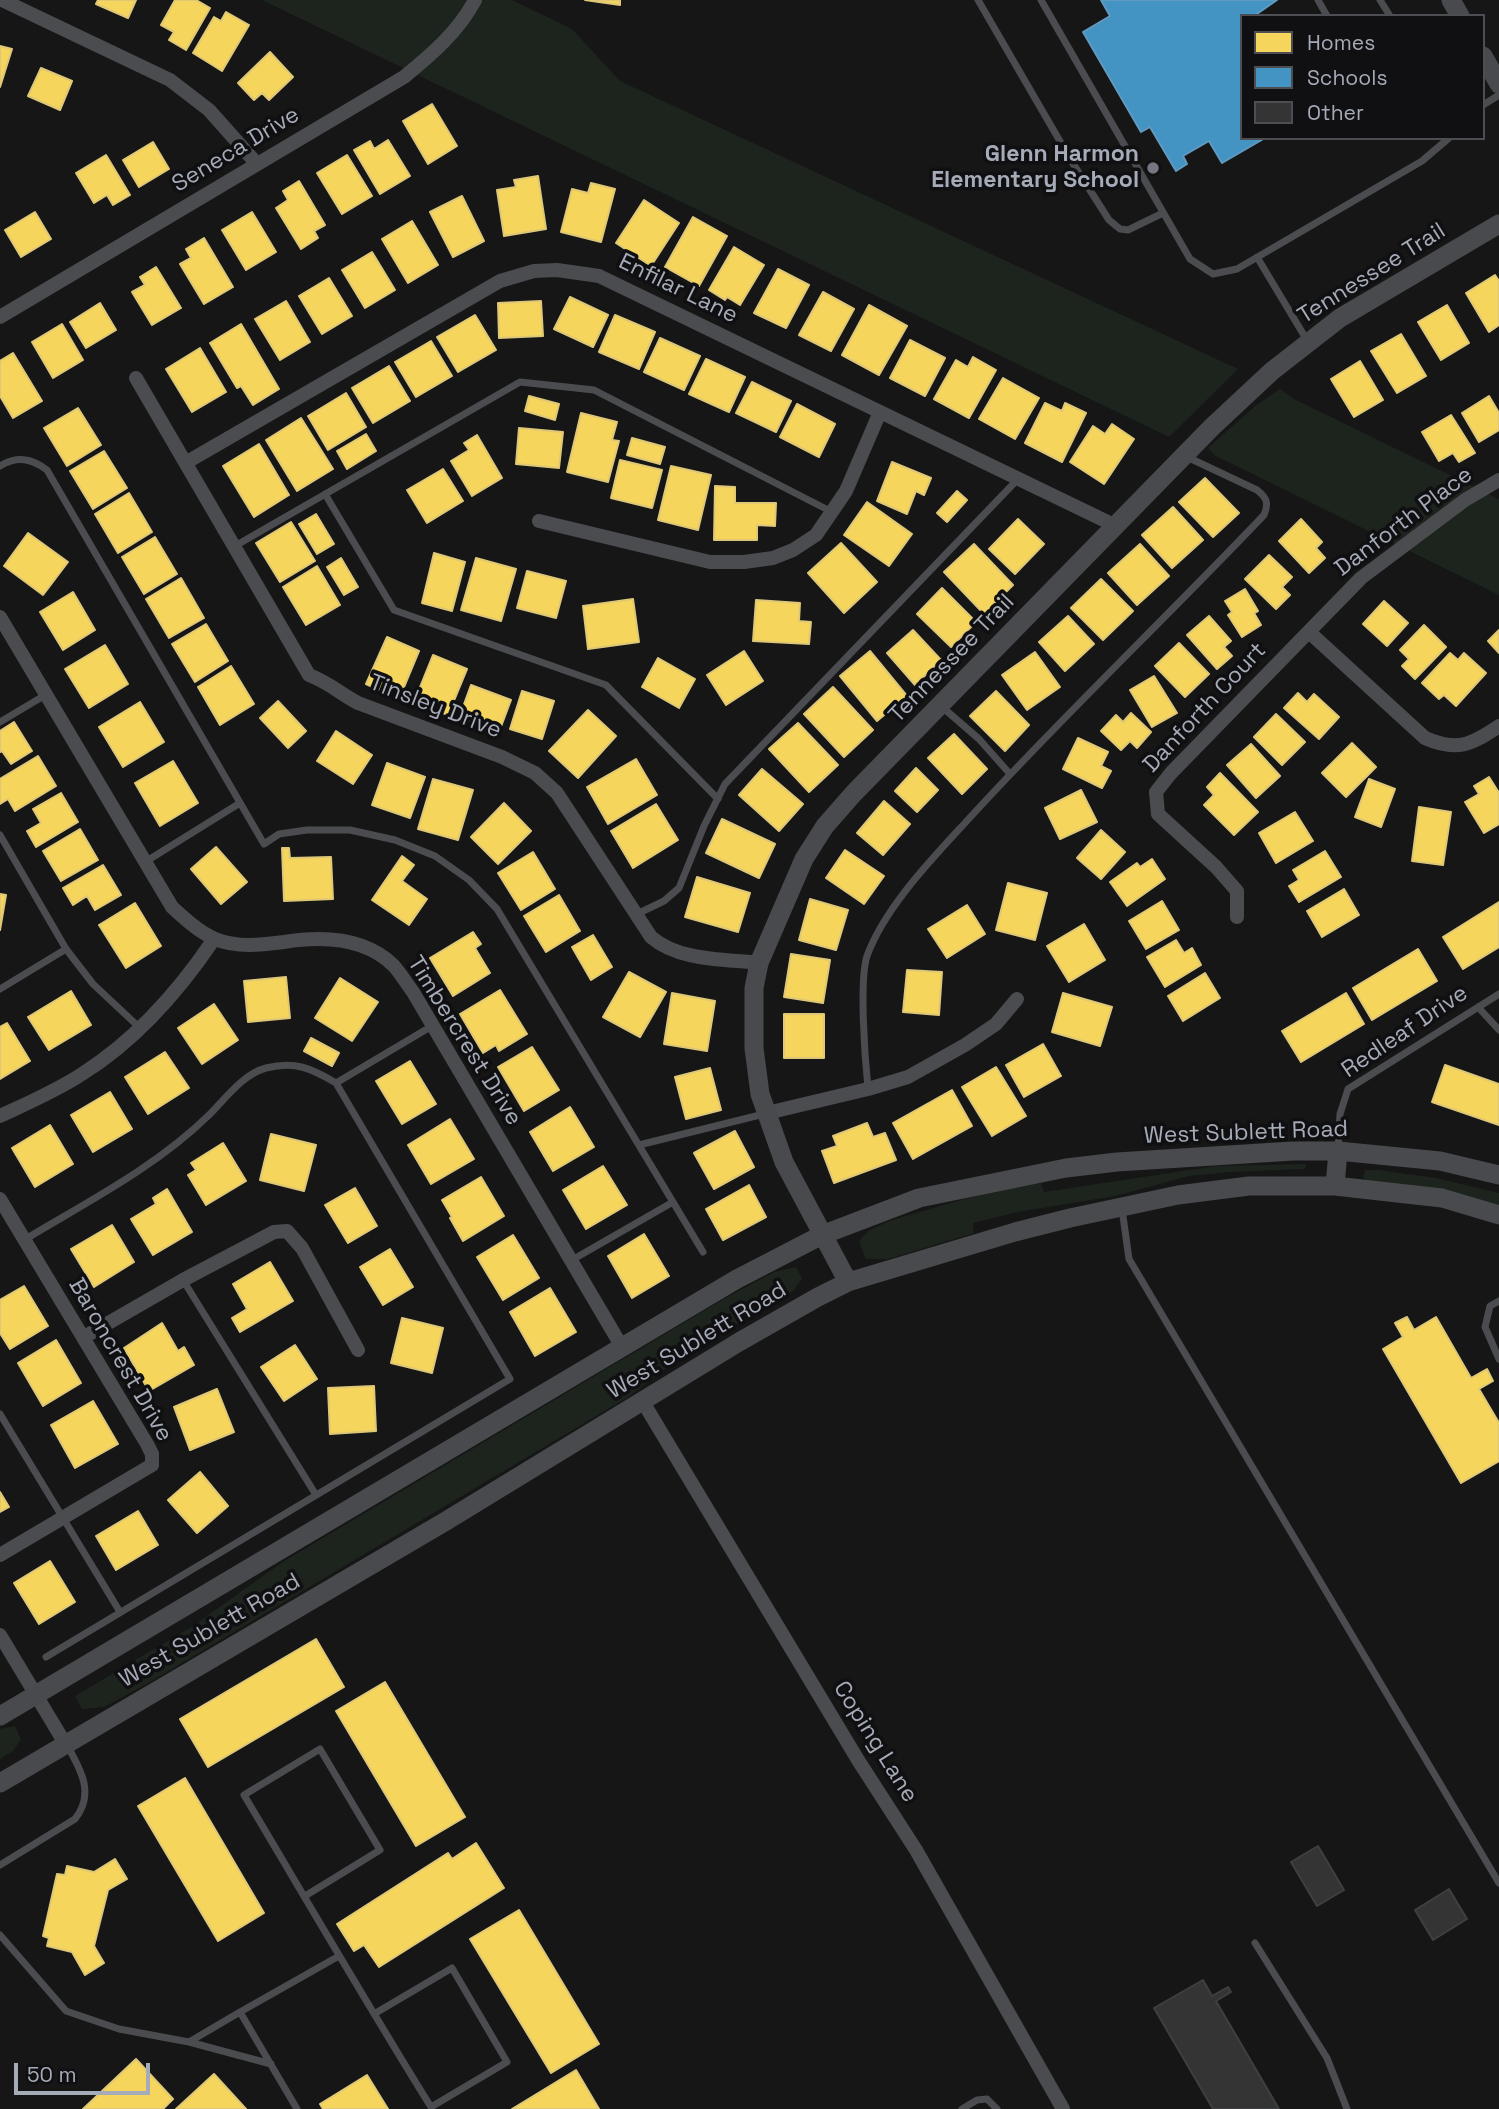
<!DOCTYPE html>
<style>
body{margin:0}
#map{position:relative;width:1499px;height:2109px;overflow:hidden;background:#161616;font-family:"Space Grotesk",sans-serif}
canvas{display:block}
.legend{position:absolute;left:1240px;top:14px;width:245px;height:126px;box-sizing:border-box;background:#101012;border:2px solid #4c4e54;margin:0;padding:9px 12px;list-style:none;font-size:21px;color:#a6abb8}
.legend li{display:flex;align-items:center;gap:14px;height:35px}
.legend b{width:35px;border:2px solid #4c4e54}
.scale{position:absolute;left:14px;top:2063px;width:136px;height:32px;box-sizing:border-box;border:4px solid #a6abb8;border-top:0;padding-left:9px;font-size:21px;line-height:24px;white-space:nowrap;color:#a6abb8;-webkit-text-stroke:5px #101012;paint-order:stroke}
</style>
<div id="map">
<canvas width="1499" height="2109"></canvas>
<ul class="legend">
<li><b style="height:19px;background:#f6d55c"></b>Homes</li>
<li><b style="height:19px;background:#4393c3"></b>Schools</li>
<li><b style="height:19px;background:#343435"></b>Other</li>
</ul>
<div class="scale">50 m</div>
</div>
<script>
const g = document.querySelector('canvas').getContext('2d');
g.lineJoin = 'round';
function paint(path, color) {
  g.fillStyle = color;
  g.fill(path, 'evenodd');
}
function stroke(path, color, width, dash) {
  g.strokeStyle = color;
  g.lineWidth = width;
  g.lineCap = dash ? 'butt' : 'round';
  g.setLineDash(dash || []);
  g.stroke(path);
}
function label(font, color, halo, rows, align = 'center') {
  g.font = font + ' "Space Grotesk",sans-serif';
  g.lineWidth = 7;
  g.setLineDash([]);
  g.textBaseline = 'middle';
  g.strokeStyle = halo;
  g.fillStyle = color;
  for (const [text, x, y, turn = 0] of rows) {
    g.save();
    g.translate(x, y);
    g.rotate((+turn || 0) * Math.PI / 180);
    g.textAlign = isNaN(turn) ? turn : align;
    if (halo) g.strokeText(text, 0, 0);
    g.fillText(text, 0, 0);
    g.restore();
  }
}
paint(new Path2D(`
 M262,0H512L572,29L620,81L1238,369L1169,437Z
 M1280,389L1294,399L1499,499V595L1214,455L1208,448L1255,406Z
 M1306,1164L1305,1169L1231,1172L1189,1176L1115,1196L1018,1212L973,1223L974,1233L888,1259H866L859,1241L868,1231L889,1221L992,1191L1041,1183L1044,1192L1216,1166Z
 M1365,1170H1379L1436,1178L1499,1193V1208L1367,1182L1363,1177Z
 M796,1267L802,1279L792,1292L683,1355L628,1397L150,1682L104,1707L82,1709L75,1696L193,1626L281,1563L722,1300L774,1272Z
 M15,1726L21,1739L13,1751L0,1759V1729Z`), '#1c241d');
const homes = new Path2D(`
 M98,0H136L128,18L96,4Z
 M175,0H196L210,8L186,50L169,40L174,32L161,25Z
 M585,0H620V5Z
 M226,12L249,25L222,71L193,53L214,17L221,21Z
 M0,46L12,49L0,87Z
 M270,52L293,77L269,100L262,93L254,100L238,83Z
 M41,68L72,81L60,110L28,96Z
 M432,104L457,146L428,164L403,121Z
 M388,140L410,176L380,194L354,150L370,141L374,149Z
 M153,142L169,169L139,187L123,160Z
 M106,155L130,195L113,205L107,195L94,203L76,173Z
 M347,155L372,196L342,214L317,173Z
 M538,176L546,229L504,236L497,190L516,187L514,180Z
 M299,181L325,225L314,231L318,238L301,249L276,208L288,200L283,191Z
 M591,183L615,189L601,242L561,232L572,189L588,193Z
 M462,196L484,241L453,257L430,212Z
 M644,200L679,223L651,266L616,243Z
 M35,212L51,239L21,257L5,230Z
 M252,212L276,252L246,270L222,230Z
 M693,217L727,236L699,286L665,267Z
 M412,221L438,265L408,283L382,239Z
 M204,238L233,287L204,304L180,264L191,258L186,249Z
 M734,247L764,265L740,305L727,297L725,300L709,290Z
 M372,252L395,290L365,308L342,270Z
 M156,267L181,308L152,325L132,292L145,285L140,277Z
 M778,269L809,285L786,328L754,313Z
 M1495,275L1499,281V325L1489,332L1466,293Z
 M329,278L352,316L322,334L299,296Z
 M823,292L854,309L831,351L799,335Z
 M570,297L608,315L593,347L554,329Z
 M286,301L310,342L280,360L255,319Z
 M541,301L543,336L499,338L498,303Z
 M100,303L116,330L86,348L70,322Z
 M869,305L907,326L879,375L842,355Z
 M1447,305L1469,343L1441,360L1418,322Z
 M475,315L496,350L458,372L437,337Z
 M615,315L655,332L639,369L599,352Z
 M62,324L83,360L53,378L32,342Z
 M241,324L279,389L253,405L241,386L237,388L210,343Z
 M1401,334L1426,376L1397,393L1371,351Z
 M660,338L700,356L684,390L644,372Z
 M910,340L945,358L925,396L890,378Z
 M431,341L452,376L416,397L395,362Z
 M200,348L226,392L192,412L166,369Z
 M13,353L42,401L13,418L0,396V361Z
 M973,357L996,370L969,418L934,399L956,360L968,367Z
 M706,359L745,377L729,412L689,394Z
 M1360,361L1383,400L1354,417L1331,379Z
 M389,366L410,401L373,423L352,388Z
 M1003,378L1039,398L1015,439L979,419Z
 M752,382L791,401L776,432L736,413Z
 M346,393L366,427L328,450L308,416Z
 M529,396L559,404L555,420L525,411Z
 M1489,396L1499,413V430L1479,442L1462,413Z
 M1045,403L1062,411L1065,403L1086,413L1062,462L1025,443Z
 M797,404L835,424L819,457L780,437Z
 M78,408L101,445L67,466L44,428Z
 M581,413L617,422L612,440L619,441L608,482L567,472Z
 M1451,415L1475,453L1459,462L1453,453L1439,461L1422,432Z
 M301,418L333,469L297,491L266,440Z
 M1112,424L1134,439L1104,484L1070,462L1093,426L1105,434Z
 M519,428L563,432L559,468L516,464Z
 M366,434L376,451L347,469L337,451Z
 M477,435L502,478L472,496L451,461L469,450L464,443Z
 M632,438L665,447L660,464L627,455Z
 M259,444L289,495L254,517L223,466Z
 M104,451L127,488L93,509L70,471Z
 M620,460L662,470L652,508L611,498Z
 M892,462L931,478L924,495L916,491L907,514L877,501Z
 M671,466L711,475L698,530L658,520Z
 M443,469L463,501L427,523L407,490Z
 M1205,478L1239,513L1213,537L1179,502Z
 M715,486L735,487V503H776L775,526L757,525V540H714Z
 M957,491L967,500L947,522L937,513Z
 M129,493L152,532L118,553L95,514Z
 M867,502L912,534L889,566L844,535Z
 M1173,507L1203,540L1172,568L1142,535Z
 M316,514L334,544L317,554L299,524Z
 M1018,519L1044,544L1015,574L989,549Z
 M1301,519L1322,542L1316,548L1325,558L1309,573L1279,541Z
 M291,522L315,561L280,582L256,543Z
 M28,533L68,562L43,595L4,566Z
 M155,537L177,574L144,594L122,557Z
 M841,543L877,582L844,613L808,573Z
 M974,544L1013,585L984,614L944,572Z
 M1140,544L1169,576L1137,605L1108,573Z
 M434,553L465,562L452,611L422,603Z
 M1269,555L1292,577L1282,587L1290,595L1276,609L1245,579Z
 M341,558L358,587L344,595L327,567Z
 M476,558L516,569L501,621L461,610Z
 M317,566L340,605L306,625L283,587Z
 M527,571L566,581L556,618L517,608Z
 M181,578L204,618L169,638L146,599Z
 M1101,579L1133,611L1103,640L1071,608Z
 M942,588L976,622L951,647L917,614Z
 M1245,589L1258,611L1254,613L1261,625L1242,637L1228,615L1232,612L1225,601Z
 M73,592L95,630L63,650L40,612Z
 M633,599L639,642L588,649L583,606Z
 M756,600L800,603L799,621L811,622L809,644L753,641Z
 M1384,601L1408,623L1387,646L1363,624Z
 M1068,616L1094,644L1065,671L1039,642Z
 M1209,616L1231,641L1224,647L1232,656L1217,669L1187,635Z
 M206,624L228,661L195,682L172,644Z
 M1424,625L1446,647L1415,679L1402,666L1409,659L1400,650Z
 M913,630L941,660L915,685L887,653Z
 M1499,630V653L1488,641Z
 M387,637L419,651L399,699L366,684Z
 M1179,643L1209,674L1185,697L1155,666Z
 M105,645L128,684L89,708L65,669Z
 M744,651L763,681L726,705L707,675Z
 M870,651L907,696L877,721L840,676Z
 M1035,652L1060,687L1027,710L1002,675Z
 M1450,653L1458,660L1464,653L1486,673L1456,706L1444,695L1439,699L1422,683Z
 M433,655L467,669L448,715L414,702Z
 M658,658L695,679L679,708L642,687Z
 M231,666L254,704L220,725L198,687Z
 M1154,676L1177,713L1152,727L1130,690Z
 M471,685L511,700L499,732L459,718Z
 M833,687L873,730L844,757L804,714Z
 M522,691L554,701L542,739L510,729Z
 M996,691L1029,725L1005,751L970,716Z
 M1298,693L1307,702L1314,694L1339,717L1319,739L1284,708Z
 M278,701L306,731L288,748L260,718Z
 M140,702L164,742L123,767L99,727Z
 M588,710L616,736L578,778L549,751Z
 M1131,713L1151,732L1137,748L1130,741L1121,750L1101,731L1116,715L1123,722Z
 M1276,714L1305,742L1282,765L1254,737Z
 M14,722L32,751L11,764L2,751L0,752V731Z
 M798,723L838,765L809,792L769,749Z
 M336,731L372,755L353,784L317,761Z
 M954,734L987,769L962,794L928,758Z
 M1078,738L1108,752L1101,766L1111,771L1102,788L1063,769Z
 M1352,743L1376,767L1346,797L1322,773Z
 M1251,744L1280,776L1256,798L1227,765Z
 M38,756L56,786L15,811L8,799L0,804V779Z
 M636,759L657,795L608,824L587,787Z
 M173,761L198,803L160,826L135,783Z
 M387,763L425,777L410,818L372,805Z
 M916,768L938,790L917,812L895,791Z
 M762,769L803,804L779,831L739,795Z
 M1220,773L1258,812L1234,835L1204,805L1214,795L1207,787Z
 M1489,777L1499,793V824L1484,833L1465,802L1479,794L1474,786Z
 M433,779L473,790L458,840L418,829Z
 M1369,779L1395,789L1381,827L1355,817Z
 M1081,790L1097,822L1060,839L1045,808Z
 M61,793L78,822L36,847L27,831L41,823L33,809Z
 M884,801L910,824L883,855L857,833Z
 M504,803L531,831L498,864L471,837Z
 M656,804L678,840L633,868L611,831Z
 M1419,807L1451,812L1443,865L1412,861Z
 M1295,812L1313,841L1276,863L1259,833Z
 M722,819L775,844L759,878L706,853Z
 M80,829L98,860L61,881L43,851Z
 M1101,830L1125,852L1101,879L1077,858Z
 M216,847L247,882L221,904L191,869Z
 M282,848H289L290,858L331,857L333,899L284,901Z
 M845,850L884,876L864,904L826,878Z
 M1325,851L1341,877L1299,902L1289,886L1299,880L1293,870Z
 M533,852L555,889L521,910L498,873Z
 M402,856L414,865L402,881L427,899L409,925L372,900Z
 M1152,859L1165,879L1127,906L1110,882L1137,863L1140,867Z
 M103,865L121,895L95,910L87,896L73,905L63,888Z
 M697,877L750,893L738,932L685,917Z
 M1008,883L1047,893L1035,940L996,930Z
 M1344,889L1359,915L1322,937L1307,911Z
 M0,894L6,895L0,930Z
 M559,895L580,931L546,952L524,916Z
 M810,899L848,910L836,950L799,940Z
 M1162,901L1179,930L1146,949L1129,921Z
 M1499,902V947L1463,969L1443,937Z
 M135,903L161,946L126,968L99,925Z
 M967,905L985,934L947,958L928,929Z
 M1084,924L1105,960L1069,982L1047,946Z
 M473,932L481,944L475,948L490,973L453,996L430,958Z
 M593,935L612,967L591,980L572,947Z
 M1176,940L1184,953L1192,948L1201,965L1165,987L1147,957Z
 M1418,949L1437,981L1372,1020L1353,988Z
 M791,954L830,960L823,1003L784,997Z
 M907,970L942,972L939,1015L903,1012Z
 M629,972L666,992L640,1037L603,1017Z
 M1205,973L1220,998L1183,1021L1168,996Z
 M286,977L290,1018L248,1022L244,981Z
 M340,978L378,1002L352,1041L315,1018Z
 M500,990L527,1034L499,1051L496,1045L483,1053L460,1014Z
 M71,991L91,1025L49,1050L28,1017Z
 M672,993L715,1001L707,1051L664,1044Z
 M1063,993L1112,1007L1100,1046L1052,1032Z
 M1346,993L1364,1024L1301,1062L1282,1031Z
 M214,1004L238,1040L202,1064L178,1028Z
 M784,1014H824V1058H784Z
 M7,1023L30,1061L0,1079V1027Z
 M311,1038L339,1053L332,1066L304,1051Z
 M1043,1044L1061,1076L1024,1097L1006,1065Z
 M532,1047L559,1090L524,1111L498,1067Z
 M165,1052L189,1088L148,1114L125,1077Z
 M410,1061L436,1104L402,1124L376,1081Z
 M1445,1065L1499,1084V1125L1432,1102Z
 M996,1067L1026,1116L992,1136L962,1087Z
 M710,1068L721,1110L686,1119L675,1077Z
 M952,1090L972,1126L913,1159L893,1123Z
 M110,1092L132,1129L93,1152L71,1115Z
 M570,1107L594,1147L553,1171L530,1132Z
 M450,1119L474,1159L431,1184L408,1145Z
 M867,1123L873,1137L885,1133L896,1160L834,1183L822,1151L837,1146L833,1136Z
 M50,1125L73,1164L35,1187L12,1148Z
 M735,1131L754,1167L714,1189L694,1153Z
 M271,1134L316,1145L304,1191L260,1180Z
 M223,1143L246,1181L206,1205L188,1175L196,1170L191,1163Z
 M603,1166L627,1205L586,1229L563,1190Z
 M481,1177L504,1216L463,1241L450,1218L452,1217L442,1200Z
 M749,1185L766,1217L723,1240L706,1209Z
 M355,1188L377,1226L348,1243L325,1205Z
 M167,1189L192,1232L153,1255L131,1219L156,1204L153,1198Z
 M112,1225L134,1262L94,1287L71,1249Z
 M644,1234L669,1276L632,1298L608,1256Z
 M513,1235L539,1278L503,1300L477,1257Z
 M390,1249L413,1287L383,1305L360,1267Z
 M270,1262L293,1301L240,1332L232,1318L247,1309L233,1284Z
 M24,1286L48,1326L10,1349L0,1333V1300Z
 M550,1288L576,1332L535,1356L510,1312Z
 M1407,1317L1414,1330L1436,1317L1471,1378L1487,1369L1493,1381L1479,1389L1499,1423V1461L1461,1483L1383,1349L1403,1337L1395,1323Z
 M402,1318L443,1328L432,1373L391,1363Z
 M162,1323L178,1351L184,1347L194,1365L149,1391L124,1348Z
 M56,1340L81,1383L43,1406L18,1363Z
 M295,1345L317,1379L284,1401L261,1367Z
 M374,1386L376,1431L330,1434L328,1388Z
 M217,1389L234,1432L190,1450L174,1407Z
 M93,1401L118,1444L75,1468L51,1425Z
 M200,1472L228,1506L197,1533L168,1500Z
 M0,1492L9,1507L0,1512Z
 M138,1511L158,1545L116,1570L96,1536Z
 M50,1561L75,1602L39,1624L14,1583Z
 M316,1639L344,1687L208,1767L180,1719Z
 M385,1682L465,1817L416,1846L336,1711Z
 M185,1778L264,1913L218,1941L138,1806Z
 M476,1843L504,1888L379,1967L364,1945L354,1951L337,1924L448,1853L452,1859Z
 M115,1859L127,1879L108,1890L94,1946L104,1963L85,1975L72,1952L47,1946L49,1938L43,1936L57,1874L65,1875L67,1866L94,1872Z
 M519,1910L599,2044L551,2073L470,1939Z
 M136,2059L173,2099L163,2109H83Z
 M576,2070L599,2109H512Z
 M214,2074L246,2109H176Z
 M367,2075L388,2109H323L320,2104Z`);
paint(homes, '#f6d55c');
stroke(homes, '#dec878', 2);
const schools = new Path2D(`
 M1101,0H1277L1254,16H1242V138H1265L1222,163L1209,141L1183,156L1187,164L1176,171L1150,127L1141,132L1083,32L1110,16Z`);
paint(schools, '#4393c3');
stroke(schools, '#619ac0', 2);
const building = new Path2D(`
 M1318,1846L1344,1890L1317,1906L1291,1862Z
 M1449,1889L1467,1919L1433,1940L1415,1910Z
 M1203,1980L1212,1996L1228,1987L1231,1992L1216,2001L1279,2109H1213L1154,2008Z`);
paint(building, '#343435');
stroke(building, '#3e3f42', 2);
stroke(new Path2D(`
 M978,0L1072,162L1109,220L1120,229L1128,230L1163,213
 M1041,0L1190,259L1213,274L1237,269L1422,161L1449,138
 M1318,0L1327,16
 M1380,0L1390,16
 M1483,105L1499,95
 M1257,257L1308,342
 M0,466C17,456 31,458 47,470L264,844L279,834L307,830H350L395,840L435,856L469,880L497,909L703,1252
 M325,494L394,610L606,685L718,799
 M235,546L520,382L594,390L832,512
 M941,706L979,739L1010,774
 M0,722L47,694
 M0,835L66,949L93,984L140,1028
 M145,862L240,803
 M637,914L664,901L679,888L704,826L725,784L1018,479
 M0,989L66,949
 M1478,1007L1499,1030
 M336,1083L432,1026
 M868,1088C865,1060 859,981 867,956C886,904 938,853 975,812C1069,710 1169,615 1264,515C1269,503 1267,498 1257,490L1185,456
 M639,1145L764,1114
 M1338,1150L1340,1114L1348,1089L1499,994
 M1122,1209L1129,1259L1499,1883
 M24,1240C87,1202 156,1167 209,1115C225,1099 243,1074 266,1068C295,1061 311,1068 336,1083L510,1379L46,1657
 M572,1260L673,1202
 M183,1280L316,1495
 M1499,1301L1490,1306L1485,1327L1499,1359
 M0,1414L120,1612
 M0,1865L75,1819C95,1794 81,1770 67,1745
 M305,1896L380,1850L320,1749L244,1795C306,1899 367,2004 431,2107L507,2062L452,1968L374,2014
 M0,1935L66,2011L119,2029L189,2042L240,2012L297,2109
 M1255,1943L1327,2058L1347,2109
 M240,2012L339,1956
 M189,2042L271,2064
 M962,2109L977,2100L987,2099L997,2109`), '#4a4c4f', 7);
stroke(new Path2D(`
 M2,0L170,80L209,110L257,164
 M0,317L404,77C431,55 459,31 475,0
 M136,378L309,675C330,683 339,693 358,703L502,757L535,773L557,793L651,937C679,961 723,959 759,963
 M187,462L500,281L534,271L557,270L599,276L1116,526
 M539,521L710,562H744L773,558L793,550L816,535L846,491L880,412
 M0,617L172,907C185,919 199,932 215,939C237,948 261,945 284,942C322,936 365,937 394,966C401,974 407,984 413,992L622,1347
 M1309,632L1425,738C1457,752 1471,745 1499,726
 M1237,917V891L1216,867L1158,814L1156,792L1171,773L1361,578L1465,500L1499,480
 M767,1113L868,1089L908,1077L965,1045L996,1024L1017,999
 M0,1116C28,1103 56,1091 82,1074C136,1040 179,991 214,939
 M0,1199L147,1444L152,1454V1465L0,1555
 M84,1337L183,1280L274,1232L287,1231L302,1248L358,1350
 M643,1402L858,1760L916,1850L1063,2109
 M0,1635L66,1745`), '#4a4c4f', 14);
stroke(new Path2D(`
 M1451,0L1460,16
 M1483,56L1499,84
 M1335,1186L1338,1151
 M848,1282L784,1162L760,1094L754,1048V988L759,963L804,859L825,826L854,793L1212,427L1272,371L1340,318L1499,224
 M0,1716L737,1279L822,1235L919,1198L1066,1168L1117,1162L1293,1151H1338L1440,1161L1499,1175
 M0,1783L446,1521L739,1342L818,1297L848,1282L1015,1232L1070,1218L1178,1195L1249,1186H1335L1442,1198L1499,1215`), '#484a4e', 19);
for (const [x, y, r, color] of [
 [1153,168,7,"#74777f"]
]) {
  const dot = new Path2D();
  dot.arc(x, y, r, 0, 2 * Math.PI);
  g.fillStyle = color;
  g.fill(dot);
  stroke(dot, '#101012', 2.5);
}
label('23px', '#a6abb8', '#101012', [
 ["Seneca Drive",236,150,-31],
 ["Tennessee Trail",1372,274,-32],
 ["Enfilar Lane",678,289,26],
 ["Danforth Place",1404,522,-37],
 ["Tennessee Trail",952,659,-46],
 ["Tinsley Drive",435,707,21],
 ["Danforth Court",1205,708,-47],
 ["Redleaf Drive",1405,1032,-34],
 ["Timbercrest Drive",464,1041,58],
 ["West Sublett Road",1246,1133,-2],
 ["West Sublett Road",697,1341,-31],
 ["Baroncrest Drive",120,1360,60],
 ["West Sublett Road",210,1631,-30],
 ["Coping Lane",875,1742,58]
]);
label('bold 23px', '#a6abb8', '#101012', [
 ["Glenn Harmon",1139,155],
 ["Elementary School",1139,181]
], 'right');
</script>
